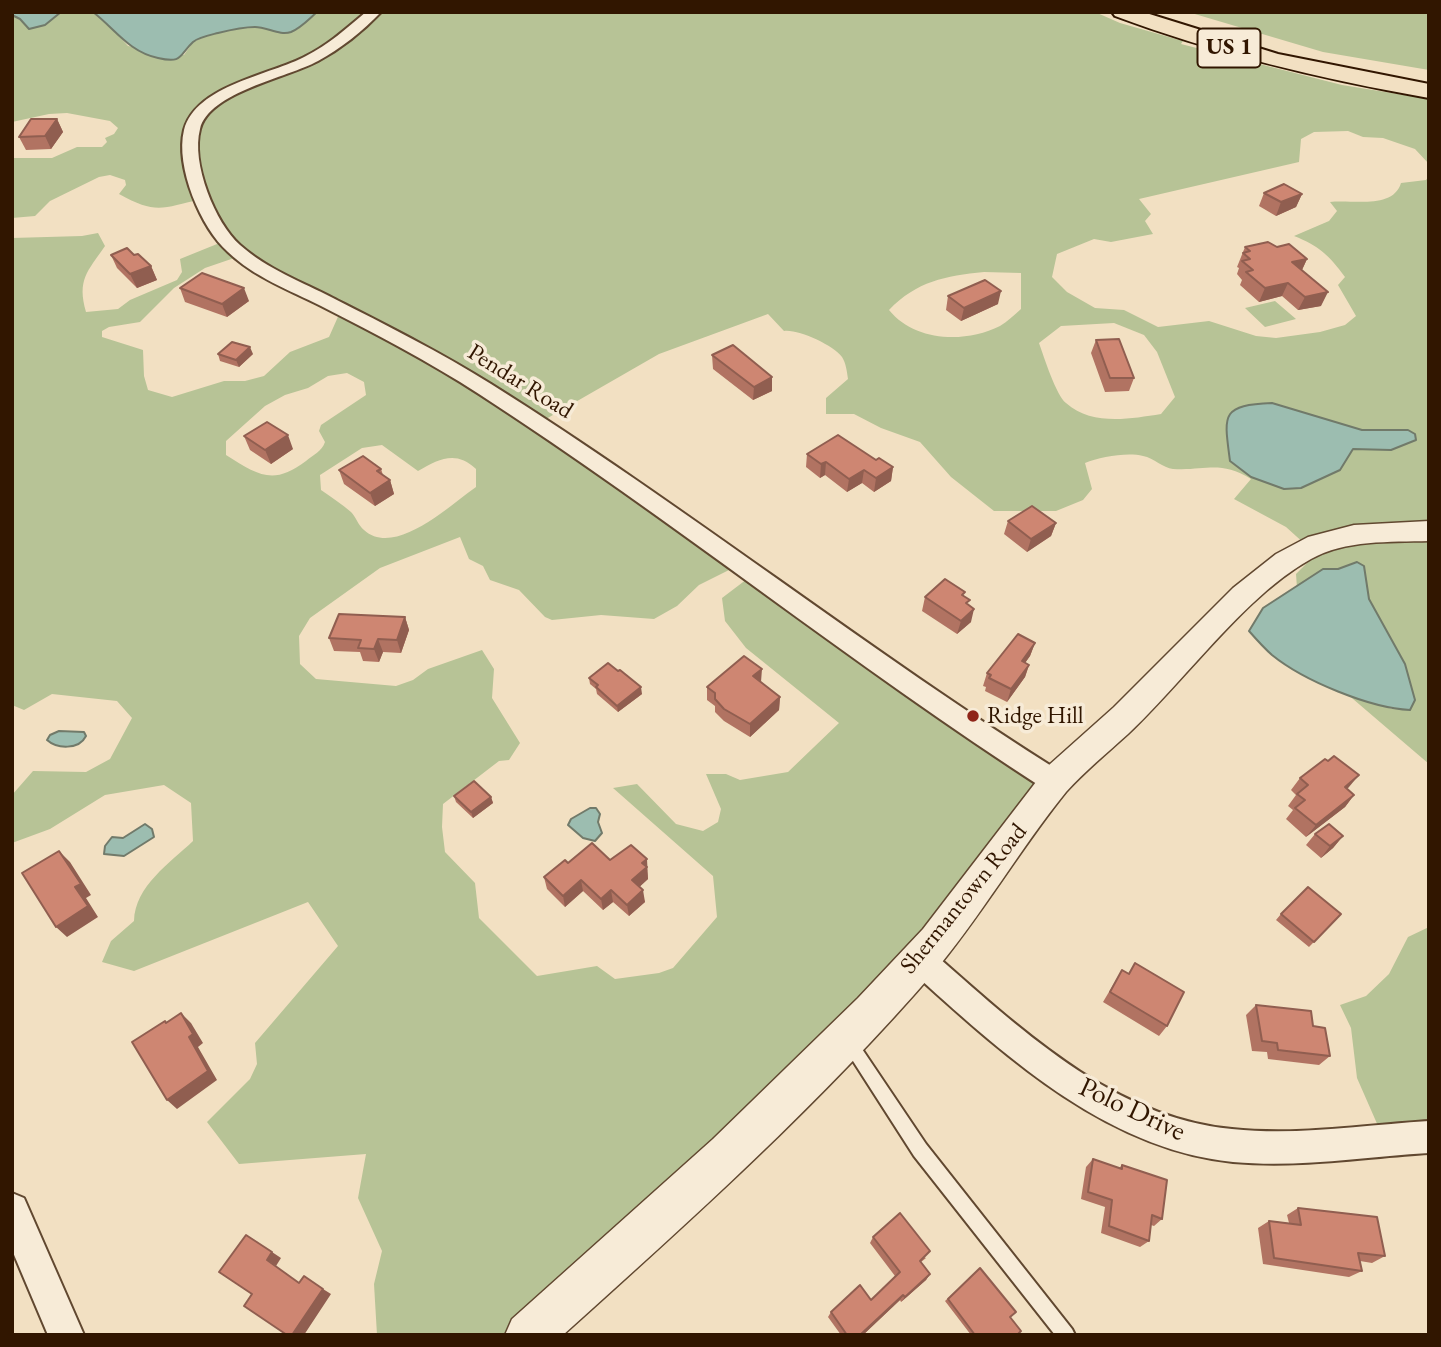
<!DOCTYPE html>
<style>
body{margin:0}
#map{position:relative;width:1441px;height:1347px;overflow:hidden;background:#f2e0c2;font-family:"EB Garamond",serif}
canvas{display:block}
.frame{position:absolute;inset:0;border:14px solid #311600;pointer-events:none}
</style>
<div id="map">
<canvas width="1441" height="1347"></canvas>
<div class="frame"></div>
</div>
<script>
const g = document.querySelector('canvas').getContext('2d');
g.lineJoin = 'round';
function paint(path, color) {
  g.fillStyle = color;
  g.fill(path, 'evenodd');
}
function stroke(path, color, width, dash) {
  g.strokeStyle = color;
  g.lineWidth = width;
  g.lineCap = dash ? 'butt' : 'round';
  g.setLineDash(dash || []);
  g.stroke(path);
}
function label(font, color, halo, rows, align = 'center') {
  g.font = font + ' "EB Garamond",serif';
  g.lineWidth = 7;
  g.setLineDash([]);
  g.textBaseline = 'middle';
  g.strokeStyle = halo;
  g.fillStyle = color;
  for (const [text, x, y, turn = 0] of rows) {
    g.save();
    g.translate(x, y);
    g.rotate((+turn || 0) * Math.PI / 180);
    g.textAlign = isNaN(turn) ? turn : align;
    if (halo) g.strokeText(text, 0, 0);
    g.fillText(text, 0, 0);
    g.restore();
  }
}
paint(new Path2D(`
 M61,12H93L107,23L128,46L184,55L193,42L206,36L246,27L266,28L284,34L298,29L317,12H1095L1120,23L1183,41L1181,44L1342,85L1429,99V164L1415,149L1383,138L1363,137L1348,131L1314,132L1301,139L1299,162L1139,199L1151,214L1145,221L1153,234L1111,242L1094,239L1057,254L1052,277L1067,292L1095,308L1124,310L1158,327L1209,321L1256,336L1276,338L1320,332L1345,325L1356,316L1338,285L1345,277C1329,255 1319,246 1294,236L1329,221L1337,211L1330,202C1351,199 1393,210 1401,183L1426,180L1429,176V764L1346,693L1392,709L1405,664L1369,599L1364,566L1357,562L1338,569H1323L1297,588L1296,574L1316,554L1286,527L1234,499L1251,479C1220,460 1206,471 1173,469C1163,468 1154,458 1143,456C1127,452 1100,457 1085,463L1092,489L1083,500L1056,511H994L951,477L920,442L881,428L854,414H826V398L848,379C847,372 846,363 842,357C833,345 798,329 784,331L768,314L659,354L539,423L737,566L699,585L677,606L654,619L601,615L552,620L545,617L519,590L490,580L483,566L469,559L460,537L380,568L310,618L299,636L300,664L316,679L396,686L413,680L428,669L482,650L494,669L492,698L520,743L509,760L499,761L443,804L442,827L445,852L475,883L479,918L537,976L597,966L615,979L659,973L673,968L717,917L713,876L613,788L637,784L676,824L703,831L718,822L721,809L706,774H726L740,780L788,772L839,723L746,648L725,621L722,598L751,576L1059,797L1000,885L934,953L539,1335H377L374,1284L382,1251L358,1198L366,1154L239,1164L207,1122L250,1079L257,1064L255,1043L338,946L308,902L134,971L102,962L111,941L134,921C135,886 170,863 193,841L191,803L164,785L105,795L50,829L12,843V795L33,771L86,772L110,759L132,718L117,701L52,694L24,710L12,705V238L82,236L98,233L105,246C87,272 77,280 86,312L118,309L130,300L177,280L182,272L180,259L222,242L202,199C162,208 157,215 119,194L126,185L125,180L110,175L99,177L50,201L35,216L12,218V158H52L77,147H102L107,142L105,138L114,134L118,128L110,121L67,113L49,114L12,122V15L45,25ZM240,256L341,310L329,337L290,352L264,376L245,381H224L172,397L148,390L144,376L143,350L102,337V331L109,327L140,322L174,288L205,268ZM984,272L1021,273V309C1014,315 1007,322 1000,326C964,344 914,341 889,310C917,281 945,276 984,272ZM1114,323L1144,335L1157,352L1175,397L1161,414C1129,419 1092,426 1066,403C1056,395 1044,357 1039,343L1061,326ZM347,373L364,382L366,395L321,425L319,431L325,442C322,451 313,455 306,461C273,486 258,475 226,455V441L265,406L285,395L308,388L328,376ZM1348,427L1363,430H1408L1391,450L1353,449ZM382,445L418,471C439,459 456,450 476,469V487C450,505 395,558 364,530C358,525 356,517 351,512C342,504 331,497 321,490L320,475L362,448Z
 M1188,12H1429V70L1323,52Z
 M1275,301L1296,319L1265,327L1245,308Z
 M1429,927V1135H1382L1357,1078L1351,1028L1340,1005L1366,996L1389,974L1408,937Z`), '#b7c396');
const water = new Path2D(`
 M12,12H61L45,25L29,29L20,19L12,15Z
 M93,12H317C309,19 301,28 291,32C280,36 267,27 255,27C243,27 230,30 218,33C210,35 199,37 193,42C179,55 183,64 158,58C129,52 115,29 93,12Z
 M1272,403L1362,430H1408L1415,434L1416,440L1391,450L1353,449L1340,470L1301,488L1284,489L1251,477L1230,461C1224,415 1220,405 1272,403Z
 M1357,562L1364,566L1369,599L1405,664L1415,700L1410,710C1370,708 1304,681 1272,655C1264,648 1256,639 1249,631L1263,608L1323,569H1338Z
 M59,731L84,732L86,736C79,750 57,749 47,740L50,735Z
 M590,808H596L600,814L598,822L602,833L595,841L583,838L568,825L571,819Z
 M145,824L152,829L154,837L124,856L104,854L105,846L112,837L123,838Z`);
paint(water, '#9cbdb0');
stroke(water, '#717a6a', 2);
const service = new Path2D(`
 M849,1034L854,1037L926,1144L1072,1329L1075,1335H1055L914,1156L844,1047L841,1042L844,1037Z`);
const minor = new Path2D(`
 M366,12H381C363,31 340,49 318,61C287,78 209,92 200,129C191,163 215,223 240,245C267,269 302,282 333,298C386,325 440,352 491,384C687,507 868,651 1064,774L1068,782L1064,790L1055,793L1046,790C852,665 672,519 479,394C428,361 374,333 321,306C289,290 254,277 228,252C201,228 175,167 184,130C196,85 271,75 306,56C328,45 347,28 366,12Z
 M920,946L930,950C1017,1026 1112,1118 1232,1129C1298,1136 1363,1125 1429,1121V1153C1363,1157 1299,1168 1233,1162C1104,1149 1001,1052 910,970L905,960L910,950Z
 M12,1193L24,1198L84,1335H48L12,1250Z`);
const tertiary = new Path2D(`
 M1429,521V541C1390,542 1345,540 1311,559C1263,586 1223,633 1186,673C1167,694 1148,715 1128,734C1107,753 1085,771 1066,792C1019,850 982,915 934,972C821,1103 691,1220 563,1335H505L512,1319L713,1139L858,998L923,929L1049,765L1114,707L1233,588L1276,554L1308,537L1354,525Z`);
const trunk = new Path2D(`
 M1112,12H1143L1278,54L1429,84V98C1321,79 1217,54 1115,16Z`);
stroke(service, '#614830', 4);
stroke(minor, '#614830', 4);
stroke(tertiary, '#614830', 3);
stroke(trunk, '#311600', 4);
paint(service, '#f7ebd7');
paint(minor, '#f7ebd7');
paint(tertiary, '#f7ebd7');
paint(trunk, '#f2e0c2');
paint(new Path2D(`
 M57,119L63,132L51,149L26,150L19,137Z
 M1264,193L1302,194L1296,207L1276,216L1259,206Z
 M1245,247H1277L1307,259L1302,270L1321,306L1298,310L1282,296L1259,302L1240,285L1242,280L1237,274L1239,268L1237,267Z
 M111,255H134L151,266L157,280L137,288L117,268Z
 M180,288L249,301L227,317L185,302Z
 M948,296L998,304L961,321L946,310Z
 M1096,340L1134,378L1129,391L1105,392L1091,353Z
 M218,354H253L239,367L220,361Z
 M712,355L772,391L753,400L713,369Z
 M244,436L293,449L271,464L250,450Z
 M807,454L876,460L893,467L891,481L874,492L862,483L847,492L825,475L820,478L806,467Z
 M381,469L383,475L390,480L394,494L375,506L344,484L339,470Z
 M1008,521L1056,523L1051,536L1027,552L1004,534Z
 M964,596L971,622L957,634L922,611L925,597Z
 M405,617L409,630L401,653L383,652L379,662L363,661L360,652L334,651L329,638Z
 M1035,643L1030,656L1025,663L1029,665L1025,677L1007,702L985,691L986,687L983,686L987,673Z
 M618,671L642,694L618,712L597,694L596,689L590,684L589,678Z
 M760,682L780,697L779,710L750,737L724,721L715,712V706L707,700V687L761,682Z
 M1300,778L1349,787L1346,789L1354,795L1345,807L1306,837L1286,819L1293,810L1288,806L1296,795L1291,790Z
 M454,796L491,797L493,803L473,818L456,802Z
 M1315,834L1343,836L1333,848L1321,858L1306,845Z
 M610,860L648,871H647L648,879L639,887L645,902L629,916L613,902L603,910L583,891L565,907L547,889L544,877L568,863Z
 M1281,914H1341L1309,947L1276,920Z
 M1135,963L1167,1026L1159,1036L1103,1002L1122,970L1128,974Z
 M1256,1005L1330,1056L1319,1065L1268,1059L1267,1052L1252,1051L1246,1015Z
 M1093,1159L1119,1168L1122,1165L1162,1219L1154,1226L1151,1225L1149,1241L1140,1247L1101,1233L1105,1207L1081,1199L1086,1167Z
 M1298,1208L1385,1256L1372,1263L1360,1261L1362,1271L1349,1277L1263,1264L1258,1228L1269,1221L1289,1223L1287,1215Z
 M873,1237L926,1258L921,1262L930,1274L926,1280L901,1302L900,1300L863,1335H841L828,1317L831,1312L871,1300L895,1276L870,1243Z
 M980,1268L1010,1317L1017,1335H971L945,1301Z`), '#b17362');
paint(new Path2D(`
 M57,119L63,132L51,149L45,136Z
 M1302,194L1296,207L1276,216L1281,202Z
 M1307,259L1301,272L1292,262Z
 M151,266L157,280L137,288L130,274Z
 M1288,283L1282,296L1259,302L1265,288Z
 M244,288L249,301L227,317L222,304Z
 M1001,291L998,304L961,321L964,308Z
 M1328,292L1321,306L1298,310L1305,297Z
 M250,347L253,354L239,367L236,360Z
 M772,377V391L753,400L754,387Z
 M288,435L293,449L271,464L265,450Z
 M826,462L825,475L820,478L821,464Z
 M893,467L891,481L874,492L876,478Z
 M864,470L862,483L847,492L849,479Z
 M390,480L394,494L375,506L370,493Z
 M1056,523L1051,536L1027,552L1031,539Z
 M974,609L971,622L957,634L961,621Z
 M405,617L409,630L401,653L397,640Z
 M378,639L383,652L379,662L374,649Z
 M1035,643L1030,656L1017,674L1022,661Z
 M1029,665L1025,677L1007,702L1011,689Z
 M762,669L761,682L752,689L753,676Z
 M641,687L642,694L618,712L617,706Z
 M780,697L779,710L750,737V724Z
 M1359,775L1349,787L1335,799L1345,787Z
 M1354,795L1345,807L1306,837L1316,825Z
 M491,797L493,803L473,818L471,812Z
 M1343,836L1333,848L1321,858L1330,846Z
 M59,851L70,862L91,895L86,898L98,917L67,937L56,927L75,887Z
 M647,859L648,879L634,892L632,880L642,863Z
 M581,880L583,891L565,907L563,896Z
 M611,890L613,902L603,910L601,899Z
 M643,890L645,902L629,916L627,905Z
 M181,1013L191,1023L203,1043L198,1047L217,1080L177,1109L167,1100L189,1037Z
 M272,1252L281,1258L276,1266L267,1260Z
 M930,1274L926,1280L901,1302L905,1297Z
 M323,1289L331,1294L304,1335H292Z
 M903,1295L900,1300L863,1335H860Z`), '#905e50');
const building = new Path2D(`
 M31,119H57L45,136L19,137Z
 M1284,184L1302,194L1281,202L1264,193Z
 M1268,242L1277,247L1289,244L1307,259L1292,262L1328,292L1305,297L1288,283L1265,288L1246,272L1253,270L1242,261L1250,259L1243,253L1250,251L1245,247Z
 M127,248L134,255L138,254L151,266L130,274L111,255Z
 M202,273L244,288L222,304L180,288Z
 M985,280L1001,291L964,308L948,296Z
 M1119,339L1134,378H1110L1096,340Z
 M232,342L250,347L236,360L218,354Z
 M733,345L772,377L754,387L712,355Z
 M267,422L288,435L265,450L244,436Z
 M838,435L876,460L879,458L893,467L876,478L864,470L849,479L826,462L821,464L807,454Z
 M363,456L381,469L377,471L390,480L370,493L339,470Z
 M1032,506L1056,523L1031,539L1008,521Z
 M945,579L965,592L962,595L970,600L966,603L974,609L961,621L925,597Z
 M339,614L405,617L397,640L378,639L374,649L358,648L361,640L329,638Z
 M1018,634L1035,643L1022,661L1029,665L1011,689L989,678L991,675L987,673Z
 M744,656L762,669L753,676L780,697L750,724L724,709L715,699V693L707,687Z
 M608,663L618,671L620,670L641,687L617,706L596,687L598,685L589,678Z
 M1334,756L1359,775L1345,787L1354,795L1316,825L1295,808L1305,800L1297,794L1308,785L1300,778L1325,759L1328,761Z
 M474,781L491,797L471,812L454,796Z
 M1329,824L1343,836L1330,846L1315,834Z
 M592,843L610,860L631,845L647,859L642,863L647,867L632,880L643,890L627,905L611,890L601,899L581,880L563,896L544,877L565,860L568,863Z
 M59,851L81,884L75,887L88,906L56,927L22,873Z
 M1308,887L1341,914L1314,942L1281,914Z
 M1135,963L1184,992L1167,1026L1110,992L1122,970L1129,974Z
 M1256,1005L1311,1011L1313,1026L1325,1028L1330,1056L1278,1050L1277,1043L1262,1041Z
 M181,1013L193,1034L189,1037L208,1071L167,1100L132,1042L165,1021L166,1023Z
 M1093,1159L1122,1169V1165L1167,1180L1162,1219L1152,1215L1149,1241L1109,1226L1112,1200L1088,1192Z
 M1298,1208L1377,1217L1385,1256L1358,1253L1362,1271L1274,1258L1269,1221L1301,1225Z
 M900,1213L930,1251L920,1261L930,1274L905,1297L903,1295L860,1335H847L831,1312L860,1285L871,1300L900,1272L873,1237Z
 M246,1235L272,1252L267,1260L299,1283L304,1276L323,1289L292,1335H287L244,1306L252,1294L219,1272Z
 M980,1268L1016,1312L1010,1317L1021,1331L1017,1335H975L948,1299Z`);
paint(building, '#ce8672');
stroke(building, '#905e50', 2);
for (const [x, y, r, color] of [
 [973,716,7,"#8f2418"]
]) {
  const dot = new Path2D();
  dot.arc(x, y, r, 0, 2 * Math.PI);
  g.fillStyle = color;
  g.fill(dot);
  stroke(dot, '#f7ebd7', 2.5);
}
for (const [x, y, w] of [
 [1229,48,63]
]) {
  const box = new Path2D();
  box.roundRect(x - w / 2, y - 19.5, w, 39, 5);
  g.fillStyle = '#f7ebd7';
  g.fill(box);
  stroke(box, '#311600', 2);
}
label('bold 23px', '#311600', null, [
 ["US 1",1229,48]
]);
label('24px', '#311600', '#f7ebd7', [
 ["Pendar Road",520,382,32],
 ["Shermantown Road",964,899,-51]
]);
label('24px', '#311600', '#f7ebd7', [
 ["Ridge Hill",987,716]
], 'left');
label('28px', '#311600', '#f7ebd7', [
 ["Polo Drive",1132,1110,25]
]);
</script>
